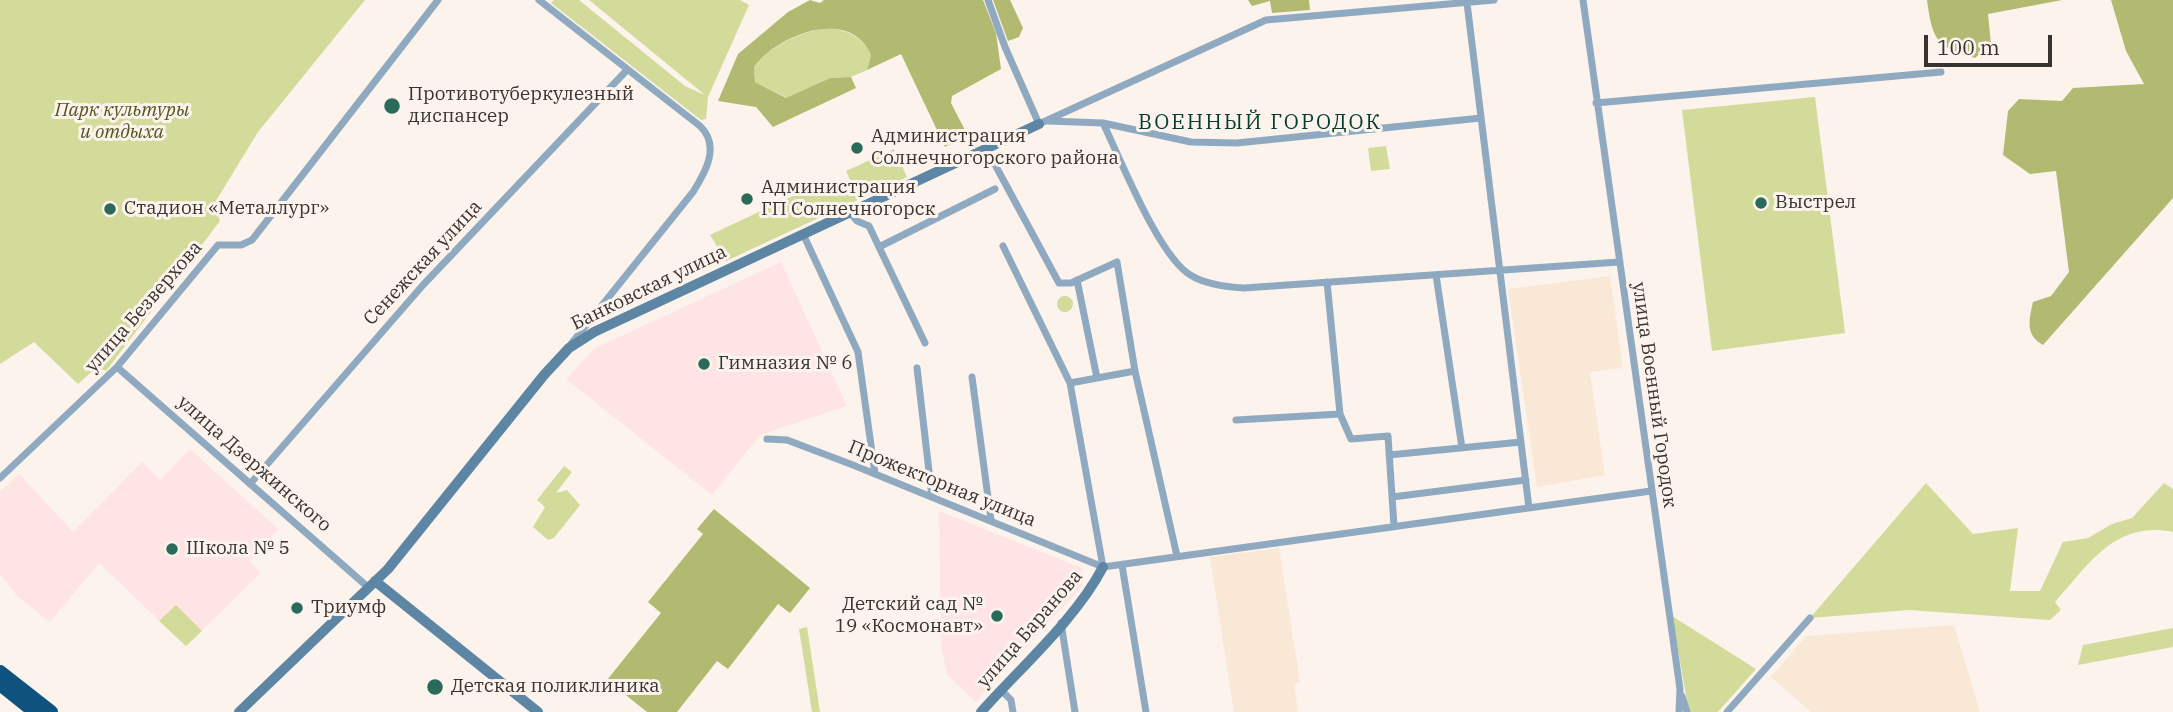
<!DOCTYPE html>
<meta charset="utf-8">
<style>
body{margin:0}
#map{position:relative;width:2173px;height:712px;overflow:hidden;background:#fcf3ed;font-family:"IBM Plex Serif",serif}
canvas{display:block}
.scale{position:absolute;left:1924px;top:35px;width:128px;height:32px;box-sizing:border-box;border:4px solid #373431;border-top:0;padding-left:9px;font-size:21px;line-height:24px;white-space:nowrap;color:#373431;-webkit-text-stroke:5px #fcf3ed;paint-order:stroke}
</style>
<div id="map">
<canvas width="2173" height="712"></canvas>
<div class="scale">100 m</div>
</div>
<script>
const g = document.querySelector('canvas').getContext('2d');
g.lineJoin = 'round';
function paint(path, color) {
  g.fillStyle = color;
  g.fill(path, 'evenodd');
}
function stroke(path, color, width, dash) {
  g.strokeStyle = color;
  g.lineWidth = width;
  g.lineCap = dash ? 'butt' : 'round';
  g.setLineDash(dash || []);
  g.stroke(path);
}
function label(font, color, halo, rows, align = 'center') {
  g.font = font + ' "IBM Plex Serif",serif';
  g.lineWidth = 6;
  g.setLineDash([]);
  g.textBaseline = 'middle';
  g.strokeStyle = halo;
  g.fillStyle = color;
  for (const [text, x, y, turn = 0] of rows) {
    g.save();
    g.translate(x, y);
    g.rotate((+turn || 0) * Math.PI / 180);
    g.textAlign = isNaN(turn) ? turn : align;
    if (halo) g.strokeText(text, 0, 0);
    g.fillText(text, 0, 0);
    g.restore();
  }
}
paint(new Path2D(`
 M1610,276L1623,368L1590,372L1605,475L1537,487L1508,289Z
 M1279,548L1300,682L1294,684L1298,712H1234L1210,557Z
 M1954,625L1980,712H1811L1771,677L1806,636Z`), '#f9e8d6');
paint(new Path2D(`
 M781,262L847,406L760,435L712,495L566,379L595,348Z
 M190,449L278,529L250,562L261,573L186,646L99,563L50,622L17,596L0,574V492L19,474L73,532L142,462L160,480Z
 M939,511L1082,568L1083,585L976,702L948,676L941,647Z`), '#ffe4e4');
paint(new Path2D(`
 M0,0H365L258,132L214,204L220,221L106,371L97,367L78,384L34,342L0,364Z
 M554,0H579L685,86L705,95L589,0H740L749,5L708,97L706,119L701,120L551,3Z
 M825,28C845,29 863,36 871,55L867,70L851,77L830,78L787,98L755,82L754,67C769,46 799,33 825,28Z
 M1815,97L1845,333L1712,351L1682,110Z
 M1386,146L1390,169L1371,171L1368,148Z
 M894,149L907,177L726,261L710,235L820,183L825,194L851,182L846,171Z
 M1057 304a8 8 0 1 1 16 0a8 8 0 1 1-16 0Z
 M564,466L572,472L556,493L567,490L580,505L554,538L548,540L533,527L545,507L537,500Z
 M1926,483L1973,534L2018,528L2010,591H2040L2063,542L2088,538L2112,524L2132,518L2164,483L2173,489V532C2115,520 2088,565 2055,602L2061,610L2050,620L1909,610L1810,618Z
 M176,605L202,631L186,646L159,621Z
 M1672,616L1756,669L1718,712H1689Z
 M807,627L820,712H812L799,629Z
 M2173,628V647L2078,665L2083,645Z`), '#d3db9a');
paint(new Path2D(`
 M810,0L820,3L824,0H983L996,33L1001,69L952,96L951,103L967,134L945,147L901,54L867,70L871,55C850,6 777,35 754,67L755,82L786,98L830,78L851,77L856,88L773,127L756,107L718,101L738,54L788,12Z
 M993,0H1010L1023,28L1019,37L1008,41Z
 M1248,0H1309L1310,10L1272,13L1270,1L1252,6Z
 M1927,0H2062L1988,14L1991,44L1975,58C1936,48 1932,38 1927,0Z
 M2111,0H2173V198L2043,345C2025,335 2029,320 2033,302L2051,296L2069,272L2056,171L2030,174L2003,155L2008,111L2019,99L2062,101L2073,88L2144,84L2126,51Z
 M714,509L810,588L790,613L778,604L728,669L717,661L677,712H647L607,680L661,613L648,602L703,534L697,529Z`), '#b2ba71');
stroke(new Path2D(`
 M539,0L700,126C721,146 705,173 693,192L571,344
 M988,0L1005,47L1039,124L1266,20L1494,0
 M1583,0L1680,689L1679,712
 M1467,3L1529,508
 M1596,103L1941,72
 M1048,121L1103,123L1191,142L1237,143L1481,118
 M1103,123C1121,160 1159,258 1192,276C1207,285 1227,287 1244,288L1619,262
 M986,148L1059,283H1071L1117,262L1135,371L1177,556
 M849,212L857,221L869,226L879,247L995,189
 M803,234L858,352L875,474
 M1003,246L1070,383L1103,567
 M879,247L925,343
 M1436,275L1462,448
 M1077,280L1097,378
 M1327,282L1340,414L1351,439L1388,436L1394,526
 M117,367L369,588
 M917,368L932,497
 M972,377L991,520
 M1070,383L1135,371
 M1236,420L1340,414
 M767,439L787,440L853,465L1103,567
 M1389,455L1521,442
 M0,478L117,367L218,245H241L252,240L438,0
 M250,484L423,285L627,70
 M1392,497L1526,480
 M1122,565L1146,712
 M1103,567L1651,491
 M1061,623L1075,712
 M1001,690L1011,700L1013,712
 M1682,696L1687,712
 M1727,712L1810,618`), '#8faac0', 7);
stroke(new Path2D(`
 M375,581L538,712
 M239,712L388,569L544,375L569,348L594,332L1039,124
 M981,712C1020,668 1076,619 1103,567`), '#5d85a4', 10);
stroke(new Path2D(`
 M0,672L51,712
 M0,684L35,712`), '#0d537e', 14);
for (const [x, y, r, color] of [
 [392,106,9,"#2a6a59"],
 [857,148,7,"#2a6a59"],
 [747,199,7,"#2a6a59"],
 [1761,203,7,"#2a6a59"],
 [110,209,7,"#2a6a59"],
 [704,364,7,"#2a6a59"],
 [172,549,7,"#2a6a59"],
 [297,608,7,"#2a6a59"],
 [997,616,7,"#2a6a59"],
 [435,687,9,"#2a6a59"]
]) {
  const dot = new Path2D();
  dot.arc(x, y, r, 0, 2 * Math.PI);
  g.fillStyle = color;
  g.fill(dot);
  stroke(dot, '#fcf3ed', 2.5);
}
label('19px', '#373431', '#fcf3ed', [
 ["Противотуберкулезный",408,95],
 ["диспансер",408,117],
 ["Администрация",871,137],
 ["Солнечногорского района",871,159],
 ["Администрация",761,188],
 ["ГП Солнечногорск",761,210],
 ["Выстрел",1775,203],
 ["Стадион «Металлург»",124,209],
 ["Гимназия № 6",718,364],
 ["Школа № 5",186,549],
 ["Детский сад №",983,605,"right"],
 ["19 «Космонавт»",983,627,"right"],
 ["Триумф",311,608],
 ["Детская поликлиника",451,687]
], 'left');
label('italic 19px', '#515620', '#fcf3ed', [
 ["Парк культуры",122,111],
 ["и отдыха",122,133]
]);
label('19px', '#373431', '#fcf3ed', [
 ["Сенежская улица",423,263,-47],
 ["Банковская улица",649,288,-26],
 ["улица Безверхова",144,307,-49],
 ["улица Военный Городок",1654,395,82],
 ["улица Дзержинского",254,464,41],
 ["Прожекторная улица",942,484,22],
 ["улица Баранова",1030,629,-49]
]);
g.letterSpacing = '2px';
label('21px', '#053e31', '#fcf3ed', [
 ["ВОЕННЫЙ ГОРОДОК",1260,123]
]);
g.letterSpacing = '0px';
</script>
